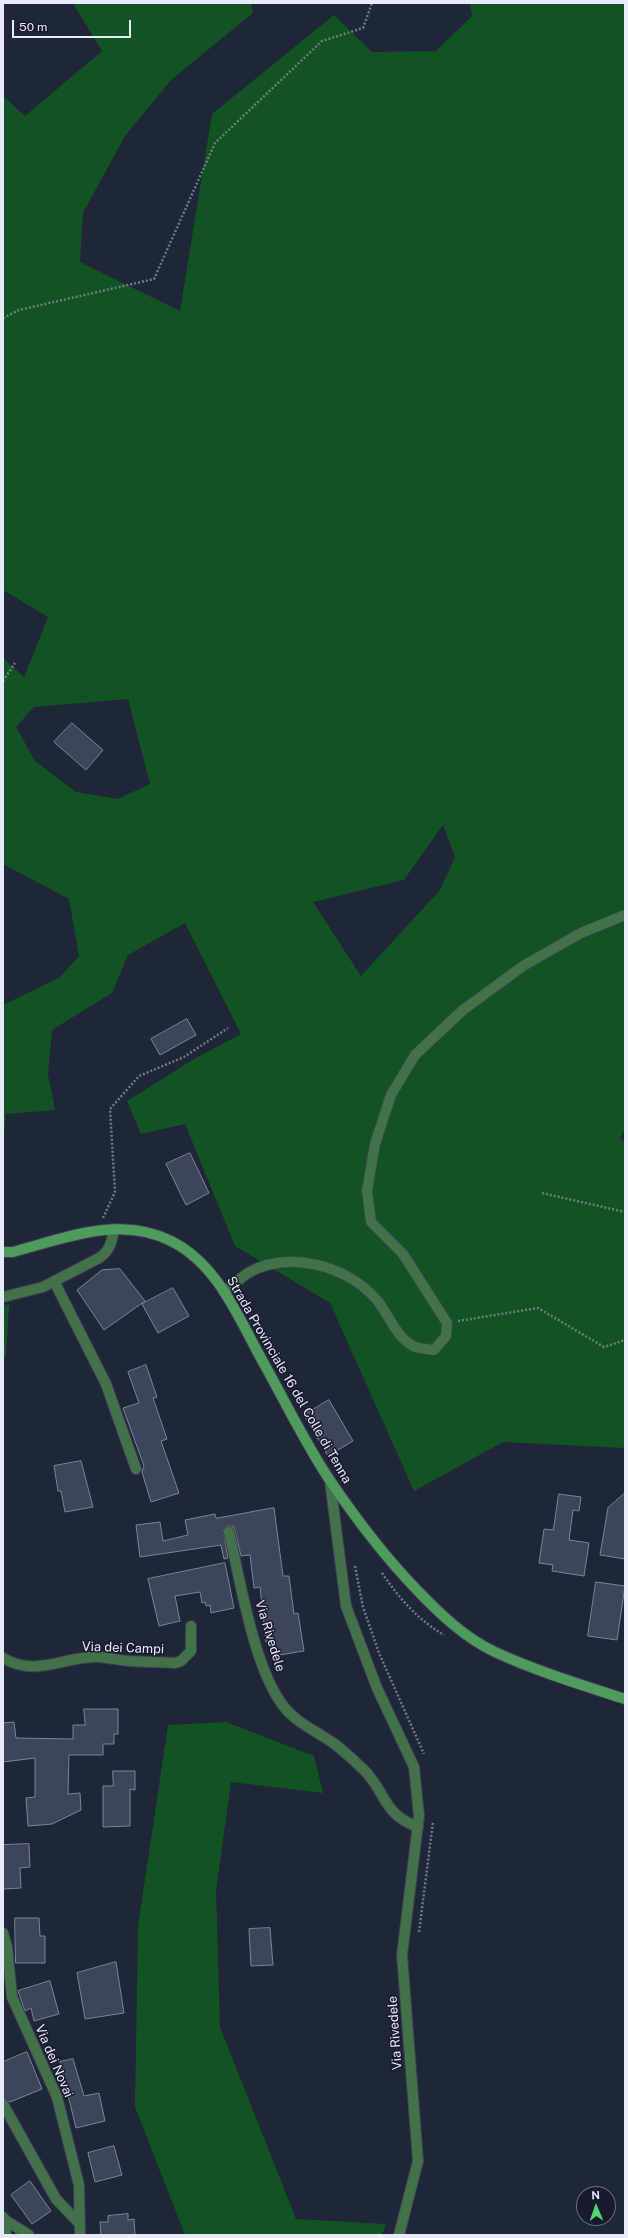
<!DOCTYPE html>
<style>
body{margin:0}
#map{position:relative;width:628px;height:2238px;overflow:hidden;background:#202538;font-family:"Public Sans",sans-serif}
canvas{display:block}
.frame{position:absolute;inset:0;border:4px solid #e7ebf8;pointer-events:none}
.north{position:absolute;left:576px;top:2186px;width:40px;height:40px;box-sizing:border-box;background:#171b2d;border:1px solid #6a6e7e;border-radius:50%;rotate:358deg;font-size:11px;font-weight:700;line-height:16px;text-align:center;color:#e7ebf8}
.north::after{content:'';display:block;margin:auto;width:14px;height:18px;background:#55d671;clip-path:polygon(50% 0,100% 100%,50% 72%,0 100%)}
.scale{position:absolute;left:12px;top:20px;width:119px;height:18px;box-sizing:border-box;border:2px solid #e7ebf8;border-top:0;padding-left:5px;font-size:12px;line-height:14px;white-space:nowrap;color:#e7ebf8;-webkit-text-stroke:3px #171b2d;paint-order:stroke}
</style>
<div id="map">
<canvas width="628" height="2238"></canvas>
<div class="frame"></div>
<div class="north">N</div>
<div class="scale">50 m</div>
</div>
<script>
const g = document.querySelector('canvas').getContext('2d');
g.lineJoin = 'round';
function paint(path, color) {
  g.fillStyle = color;
  g.fill(path, 'evenodd');
}
function stroke(path, color, width, dash) {
  g.strokeStyle = color;
  g.lineWidth = width;
  g.lineCap = dash ? 'butt' : 'round';
  g.setLineDash(dash || []);
  g.stroke(path);
}
function label(font, color, halo, rows, align = 'center') {
  g.font = font + ' "Public Sans",sans-serif';
  g.lineWidth = 3;
  g.setLineDash([]);
  g.textBaseline = 'middle';
  g.strokeStyle = halo;
  g.fillStyle = color;
  for (const [text, x, y, turn = 0] of rows) {
    g.save();
    g.translate(x, y);
    g.rotate((+turn || 0) * Math.PI / 180);
    g.textAlign = isNaN(turn) ? turn : align;
    if (halo) g.strokeText(text, 0, 0);
    g.fillText(text, 0, 0);
    g.restore();
  }
}
paint(new Path2D(`
 M73,3H251L253,13L171,80L125,136L83,213L80,262L180,311L212,114L334,15L372,52L436,51L472,16L470,3H625V1129L620,1138L625,1142V1448L503,1442L414,1491L330,1303L235,1246L185,1124L141,1134L127,1101L194,1059L241,1034L185,923L128,955L112,993L52,1030L48,1075L55,1110L6,1114L3,1147V1005L60,977L79,956L69,899L3,864V658L24,677L48,617L3,590V96L25,116L102,51ZM128,699L150,784L118,799L76,792L35,761L16,727L34,707ZM443,825L455,857L440,890L361,976L313,902L404,880Z
 M3,1304L9,1305L6,1358L3,1357Z
 M226,1722L314,1756L323,1793L231,1782L216,1891L220,2027L296,2219L386,2224L382,2235H185L135,2107L138,1926L168,1725Z`), '#125323');
const building = new Path2D(`
 M72,723L103,750L86,770L54,742Z
 M187,1019L196,1035L160,1055L151,1039Z
 M190,1153L209,1193L186,1205L166,1164Z
 M120,1269L145,1301L104,1330L77,1290L102,1270Z
 M173,1288L189,1316L158,1333L142,1304Z
 M146,1365L157,1397L153,1398L167,1439L161,1441L179,1493L151,1502L142,1472L144,1466L123,1408L139,1403L128,1372Z
 M329,1400L353,1441L328,1456L304,1415Z
 M81,1461L93,1507L65,1512L61,1491H58L54,1466Z
 M625,1493V1559L600,1555L608,1508Z
 M559,1494L581,1497L579,1511L573,1510L569,1540L589,1543L584,1576L552,1571L553,1565L539,1563L544,1529L553,1530Z
 M274,1508L283,1576H289L294,1614L298,1613L304,1651L273,1656L271,1641L266,1642L260,1587L254,1588L250,1555L241,1556L234,1527L227,1526L223,1530L228,1558L224,1559L221,1545L140,1557L136,1525L160,1522L163,1541L188,1535L185,1520L215,1514L216,1518Z
 M225,1563L234,1608L211,1613L210,1605L206,1606L205,1602L202,1603L200,1592L175,1596L180,1621L159,1626L148,1579Z
 M596,1582L625,1586L617,1640L588,1636Z
 M84,1709H118V1734H114V1744H103V1755H69L68,1794L80,1793L81,1810L52,1824L28,1826L26,1798L35,1797V1758L3,1762V1723L14,1722L16,1738L73,1739V1725H85Z
 M113,1771H135V1790L130,1789V1826L103,1827V1786H113Z
 M29,1844L30,1867L20,1868L21,1888L3,1889V1845Z
 M15,1918H39L40,1936H45V1963H16Z
 M270,1928L273,1965L251,1966L249,1929Z
 M116,1962L124,2013L85,2019L77,1973Z
 M50,1981L59,2014L34,2021L31,2008L25,2011L18,1991Z
 M27,2052L42,2089L10,2102L3,2098V2062Z
 M73,2059L84,2096L99,2093L105,2121L76,2128L60,2062Z
 M114,2146L122,2175L95,2182L88,2153Z
 M30,2181L51,2211L32,2224L11,2195Z
 M128,2214V2220L134,2219L135,2235H101L100,2222H108V2216Z`);
paint(building, '#3f4458');
stroke(building, '#7c839a', 1);
const street = new Path2D(`
 M54,1281L106,1384L136,1469
 M224,1292C232,1286 240,1278 248,1273C288,1250 346,1265 376,1299C389,1314 395,1336 413,1346C419,1349 428,1349 434,1350L446,1336L447,1323L403,1254L371,1222L367,1191L375,1144L391,1095L415,1055L463,1010L523,966L581,933L625,915
 M3,1297L43,1287L99,1258C110,1251 112,1241 114,1229
 M330,1481L346,1606L377,1688L414,1767L419,1816L402,1955L418,2161L399,2235
 M229,1532C240,1579 254,1671 285,1708C298,1724 320,1733 336,1745C346,1753 355,1761 364,1770C387,1793 382,1814 418,1827
 M3,1658C37,1678 63,1656 98,1657C109,1658 119,1660 129,1661C144,1662 160,1662 175,1663L181,1661L191,1651V1626
 M3,1933L7,1947L12,1997L57,2097L79,2185L80,2235
 M3,2104L56,2199L80,2224
 M3,2217L5,2220L29,2235
 M5,2220L6,2235`);
const secondary = new Path2D(`
 M3,1252H13C65,1238 120,1215 171,1241C218,1264 239,1319 263,1362C285,1401 306,1445 331,1482C357,1520 385,1557 417,1590C440,1614 465,1638 495,1652C536,1671 582,1685 625,1699`);
stroke(street, '#3c4153', 12);
stroke(secondary, '#3c4153', 12);
stroke(new Path2D(`
 M3,318L19,310L154,279L215,143L322,41L363,28L372,3
 M3,681L15,663
 M542,1193L625,1212
 M103,1218L115,1192L110,1109L139,1076L184,1057L228,1028
 M458,1321L538,1308L604,1347L625,1340
 M355,1566L363,1607L379,1653L424,1754
 M382,1573C399,1598 418,1620 444,1635
 M419,1932L433,1822`), '#737888', 2.5, [2, 2]);
stroke(street, '#43714a', 10);
stroke(secondary, '#4f9b5d', 10);
label('13px', '#e7ebf8', '#171b2d', [
 ["Strada Provinciale 16 del Colle di Tenna",289,1380,60],
 ["Via Rivedele",270,1636,73],
 ["Via dei Campi",123,1648,2],
 ["Via Rivedele",395,2033,-94],
 ["Via dei Novai",54,2061,67]
]);
</script>
